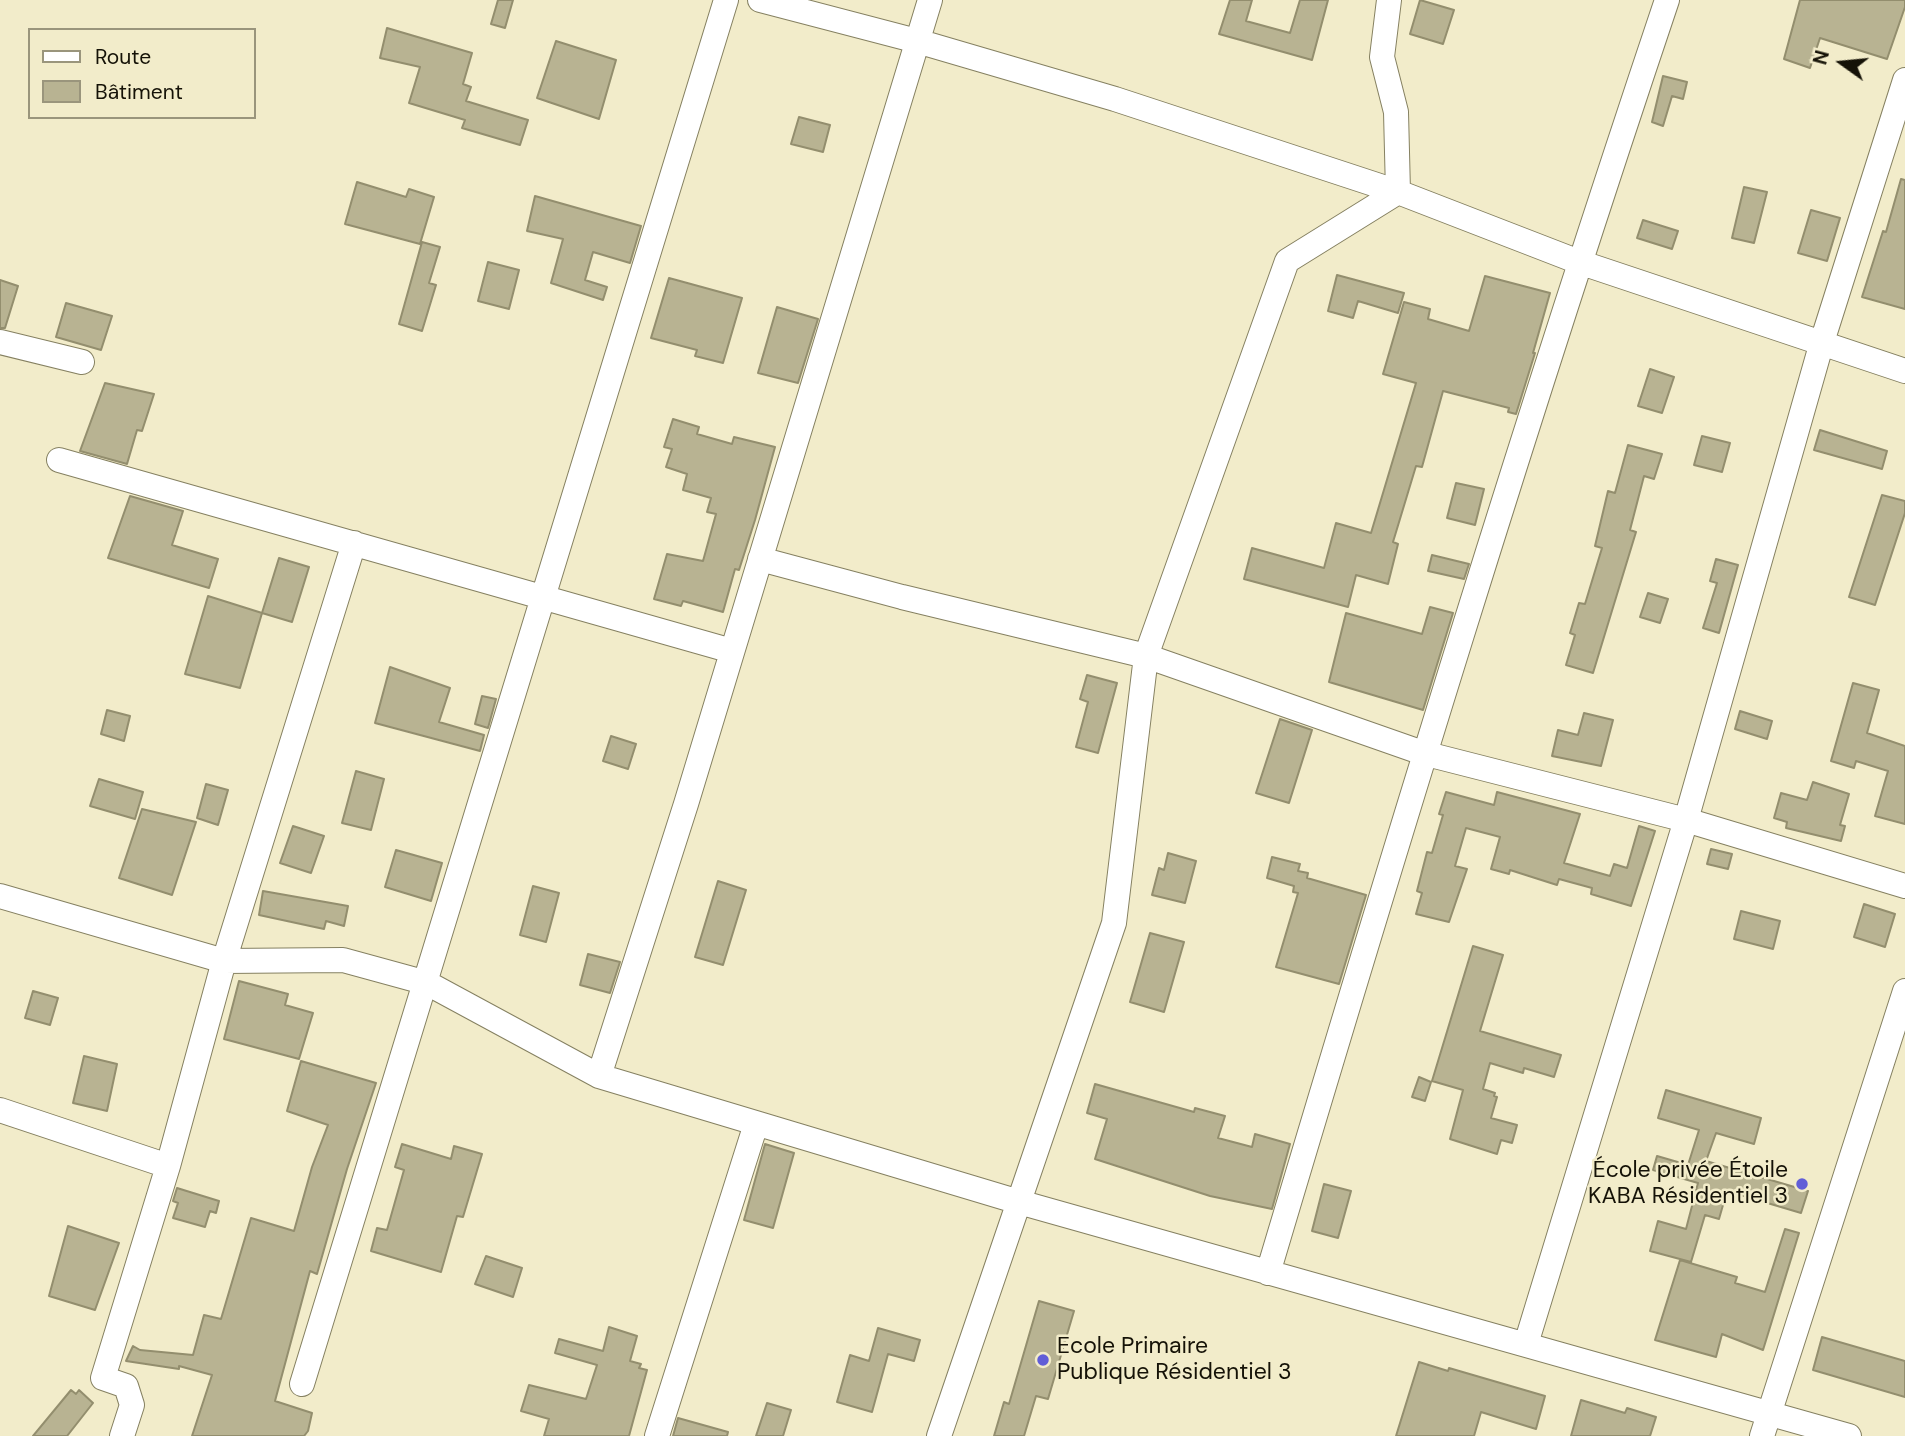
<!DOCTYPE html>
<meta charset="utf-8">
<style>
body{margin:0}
#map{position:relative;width:1905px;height:1436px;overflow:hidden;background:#f2ecca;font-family:"DM Sans",sans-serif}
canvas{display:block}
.legend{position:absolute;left:28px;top:28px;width:228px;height:91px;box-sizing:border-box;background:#f2ecca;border:2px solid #9a957c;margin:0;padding:9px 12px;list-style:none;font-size:21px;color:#151207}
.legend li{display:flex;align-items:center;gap:14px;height:35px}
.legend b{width:35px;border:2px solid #9a957c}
.north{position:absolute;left:1807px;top:28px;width:70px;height:70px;-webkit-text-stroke:5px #f2ecca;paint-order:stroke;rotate:285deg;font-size:19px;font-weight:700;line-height:28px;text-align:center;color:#151207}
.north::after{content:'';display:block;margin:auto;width:24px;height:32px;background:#151207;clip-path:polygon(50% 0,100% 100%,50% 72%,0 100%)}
</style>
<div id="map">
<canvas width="1905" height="1436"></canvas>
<ul class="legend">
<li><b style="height:9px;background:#fff"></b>Route</li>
<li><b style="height:19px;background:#b8b392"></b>Bâtiment</li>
</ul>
<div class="north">N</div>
</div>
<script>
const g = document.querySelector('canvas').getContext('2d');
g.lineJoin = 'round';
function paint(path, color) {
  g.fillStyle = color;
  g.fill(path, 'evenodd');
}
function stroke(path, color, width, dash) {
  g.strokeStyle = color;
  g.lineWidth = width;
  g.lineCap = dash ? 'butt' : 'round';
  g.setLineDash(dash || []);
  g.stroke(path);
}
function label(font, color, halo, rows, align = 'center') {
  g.font = font + ' "DM Sans",sans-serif';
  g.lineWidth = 5;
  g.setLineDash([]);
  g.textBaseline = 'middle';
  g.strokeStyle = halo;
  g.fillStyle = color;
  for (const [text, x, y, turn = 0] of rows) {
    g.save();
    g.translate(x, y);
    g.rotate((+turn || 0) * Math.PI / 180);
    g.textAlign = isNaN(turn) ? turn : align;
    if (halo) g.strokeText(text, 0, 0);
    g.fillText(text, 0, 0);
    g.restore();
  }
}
const building = new Path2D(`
 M498,0H513L505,28L491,24Z
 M1230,0H1252L1246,21L1290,33L1300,0H1328L1312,60L1219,34Z
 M1420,0L1454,10L1443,44L1410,34Z
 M1800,0H1905V7L1887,59L1820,38L1810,68L1784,59Z
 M387,28L472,53L463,84L471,87L466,101L528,120L520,145L462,128L465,120L409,103L420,67L380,58Z
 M556,41L616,60L599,119L537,98Z
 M1663,76L1687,82L1683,99L1672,96L1663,126L1652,122Z
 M799,117L830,125L823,152L791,144Z
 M1901,179L1905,180V309L1862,297L1883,231L1886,232Z
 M357,182L406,197L409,189L434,197L420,244L345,224Z
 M1744,187L1767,192L1754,243L1732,238Z
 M535,196L641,226L630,263L593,252L585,280L607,287L603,300L551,283L563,239L527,231Z
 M1811,210L1840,218L1827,261L1798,253Z
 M1643,220L1678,231L1672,249L1637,238Z
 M422,242L440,247L429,283L436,285L422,331L399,324Z
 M488,262L519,270L509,309L478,301Z
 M1337,275L1404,293L1398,313L1358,301L1353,318L1328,311Z
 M1485,276L1550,293L1533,353H1535L1516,414L1508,412L1509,408L1443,391L1422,467L1416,466L1393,542L1398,544L1388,584L1356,575L1348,607L1244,579L1252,548L1324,568L1336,523L1371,533L1416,383L1383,374L1404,302L1430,309L1428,319L1469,331Z
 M669,278L742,298L723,363L695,356L697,350L651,338Z
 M0,280L18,286L5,328H0Z
 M66,303L112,316L101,350L56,337Z
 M777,307L818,319L798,383L758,373Z
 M1650,369L1674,377L1662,413L1638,406Z
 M105,383L154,394L142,431L137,430L127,464L80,451Z
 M673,419L699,427L697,434L732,444L734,437L775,447L755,520L739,570L735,569L723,612L683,601L681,606L654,599L667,554L703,561L716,514L707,512L711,498L683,490L687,474L666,467L672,449L664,447Z
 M1820,430L1887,451L1882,469L1814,450Z
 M1702,436L1730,443L1722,472L1694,465Z
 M1628,445L1662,454L1654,479L1644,476L1630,530L1636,532L1593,673L1566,665L1575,635L1570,633L1579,603L1585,604L1602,548L1595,546L1608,491L1615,493Z
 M1456,483L1484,489L1475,525L1447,518Z
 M1882,495L1905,501V513L1875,605L1849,597Z
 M130,496L183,511L172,545L218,559L209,588L108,558Z
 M1432,555L1469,564L1464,579L1428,571Z
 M279,558L309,567L292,622L262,613Z
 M1716,559L1738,565L1719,633L1703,628L1717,583L1710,581Z
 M1648,593L1668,599L1660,623L1640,617Z
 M208,596L262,613L240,688L185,674Z
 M1430,607L1453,613L1423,710L1329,682L1346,613L1422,634Z
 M390,667L450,688L439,722L484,735L480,751L375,723Z
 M1087,675L1117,683L1098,753L1076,747L1088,702L1080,699Z
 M1853,683L1879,690L1867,733L1905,746V824L1875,816L1888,771L1856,761L1854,768L1831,761Z
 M482,696L496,699L488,728L475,724Z
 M107,710L130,716L124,741L101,734Z
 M1740,711L1772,721L1767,739L1735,729Z
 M1584,713L1613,720L1601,766L1552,756L1558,730L1578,735Z
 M1280,719L1312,730L1289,803L1256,793Z
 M611,736L636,744L628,769L603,761Z
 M356,771L384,779L371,830L342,823Z
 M99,779L143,792L135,819L90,806Z
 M1813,782L1849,794L1840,825L1845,826L1841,841L1786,828L1787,822L1774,818L1781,793L1807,800Z
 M206,784L228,790L218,825L197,818Z
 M1446,792L1494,805L1497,792L1580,814L1564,863L1610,876L1614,864L1627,868L1639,826L1655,831L1631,906L1591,894L1592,888L1559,879L1557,885L1510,870L1509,874L1491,869L1500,837L1466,828L1455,866L1467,869L1449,922L1416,914L1422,893L1417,891L1427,852L1432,853L1443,815L1439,814Z
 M142,809L196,822L172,895L119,878Z
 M293,826L324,836L311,873L280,863Z
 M1711,849L1732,854L1728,869L1707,864Z
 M396,850L442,863L431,901L385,887Z
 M1168,853L1196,861L1185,903L1152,895L1159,868L1164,870Z
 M1272,857L1300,864L1298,871L1308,873L1307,878L1366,895L1339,984L1276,967L1298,893L1293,892L1294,886L1267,878Z
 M718,881L746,890L723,965L695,957Z
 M533,886L559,893L546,942L520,935Z
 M263,891L348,906L344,926L326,921L324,929L259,915Z
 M1864,904L1895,914L1885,947L1854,937Z
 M1741,911L1780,921L1773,949L1734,939Z
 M1150,933L1184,942L1164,1012L1130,1002Z
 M1473,946L1503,955L1480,1031L1561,1055L1554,1077L1524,1068L1523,1073L1490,1063L1483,1089L1495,1093L1494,1096L1497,1097L1491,1118L1517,1125L1512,1143L1501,1140L1497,1154L1450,1139L1463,1090L1432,1081Z
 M588,954L620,962L610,993L580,985Z
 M239,981L288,994L285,1005L313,1013L299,1059L224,1039Z
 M33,991L58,998L50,1025L25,1018Z
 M84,1056L117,1064L107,1111L73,1103Z
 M301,1061L376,1083L347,1169L317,1274L310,1271L275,1401L312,1413L308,1431L304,1436H192L212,1375L179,1366V1369L126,1361L133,1346L140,1350L193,1355L204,1315L221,1319L251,1218L294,1231L312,1167L328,1125L287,1111Z
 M1419,1077L1431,1082L1425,1101L1412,1097Z
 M1095,1084L1194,1112L1195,1108L1225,1116L1218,1138L1252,1147L1255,1134L1290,1144L1272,1209L1210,1196L1095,1159L1107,1119L1087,1113Z
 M1666,1090L1761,1118L1754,1144L1716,1133L1706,1161L1808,1191L1801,1213L1727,1191L1719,1219L1705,1215L1691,1262L1650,1251L1658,1221L1686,1229L1698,1183L1653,1170L1657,1156L1688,1165L1699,1130L1658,1118Z
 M402,1144L451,1159L454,1146L482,1154L463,1217L457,1216L441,1272L371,1251L377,1228L387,1230L404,1170L395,1167Z
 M765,1144L794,1153L773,1228L744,1220Z
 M1324,1184L1351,1191L1338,1238L1312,1231Z
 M177,1188L219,1201L216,1213L210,1211L205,1227L173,1218L178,1203L173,1201Z
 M68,1226L119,1243L95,1310L49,1296Z
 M1785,1229L1799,1233L1763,1350L1722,1334L1716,1357L1655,1340L1680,1260L1737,1277L1735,1283L1765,1292Z
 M486,1256L522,1268L513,1297L475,1284Z
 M1039,1301L1074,1311L1048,1399L1036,1396L1024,1436H994L1004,1402L1009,1404Z
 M609,1327L637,1336L630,1361L641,1364L639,1368L647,1370L629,1436H544L549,1419L521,1411L529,1385L586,1399L597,1365L555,1353L559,1339L603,1351Z
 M878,1328L920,1340L914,1361L888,1354L872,1412L837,1402L850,1355L869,1361Z
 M1822,1337L1905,1361V1397L1813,1370Z
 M1419,1362L1448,1371L1449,1368L1545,1396L1536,1429L1481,1412L1474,1436H1396Z
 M71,1390L76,1394L79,1390L93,1403L67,1436H33Z
 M1581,1400L1625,1413L1627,1408L1656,1417L1650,1436H1571Z
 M767,1403L791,1410L783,1436H756Z
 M678,1418L728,1432L727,1436H673Z`);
paint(building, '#b8b392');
stroke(building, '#938e6e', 2);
const minor = new Path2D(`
 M760,0L917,41L1115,99L1398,192L1579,262L1905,371
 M0,342L82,362
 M59,460L732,651
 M760,559L902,597L1146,656L1423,753L1686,820L1905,886
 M0,896L224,961L343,960L427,983L599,1076L1019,1202L1849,1436
 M599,1076L686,804L930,0
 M0,1110L168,1166
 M1268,1273C1395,847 1525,422 1667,0
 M1526,1344L1686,820L1822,342L1905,80
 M302,1384L726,0
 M122,1436L132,1405L126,1386L103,1378L168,1166L224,961L354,543
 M657,1436L756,1124
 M939,1436L1114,923L1146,656L1287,261L1398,192L1396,112L1382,57L1389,0
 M1762,1436L1905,991`);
stroke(minor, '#858061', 26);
stroke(minor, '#fff', 24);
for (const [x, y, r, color] of [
 [1802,1184,7,"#615ed7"],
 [1043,1360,7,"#615ed7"]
]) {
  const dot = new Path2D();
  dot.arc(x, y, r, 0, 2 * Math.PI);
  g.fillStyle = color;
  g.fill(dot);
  stroke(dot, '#f2ecca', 2.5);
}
label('23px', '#151207', '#f2ecca', [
 ["École privée Étoile",1788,1171],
 ["KABA Résidentiel 3",1788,1197],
 ["Ecole Primaire",1057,1347,"left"],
 ["Publique Résidentiel 3",1057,1373,"left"]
], 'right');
</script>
